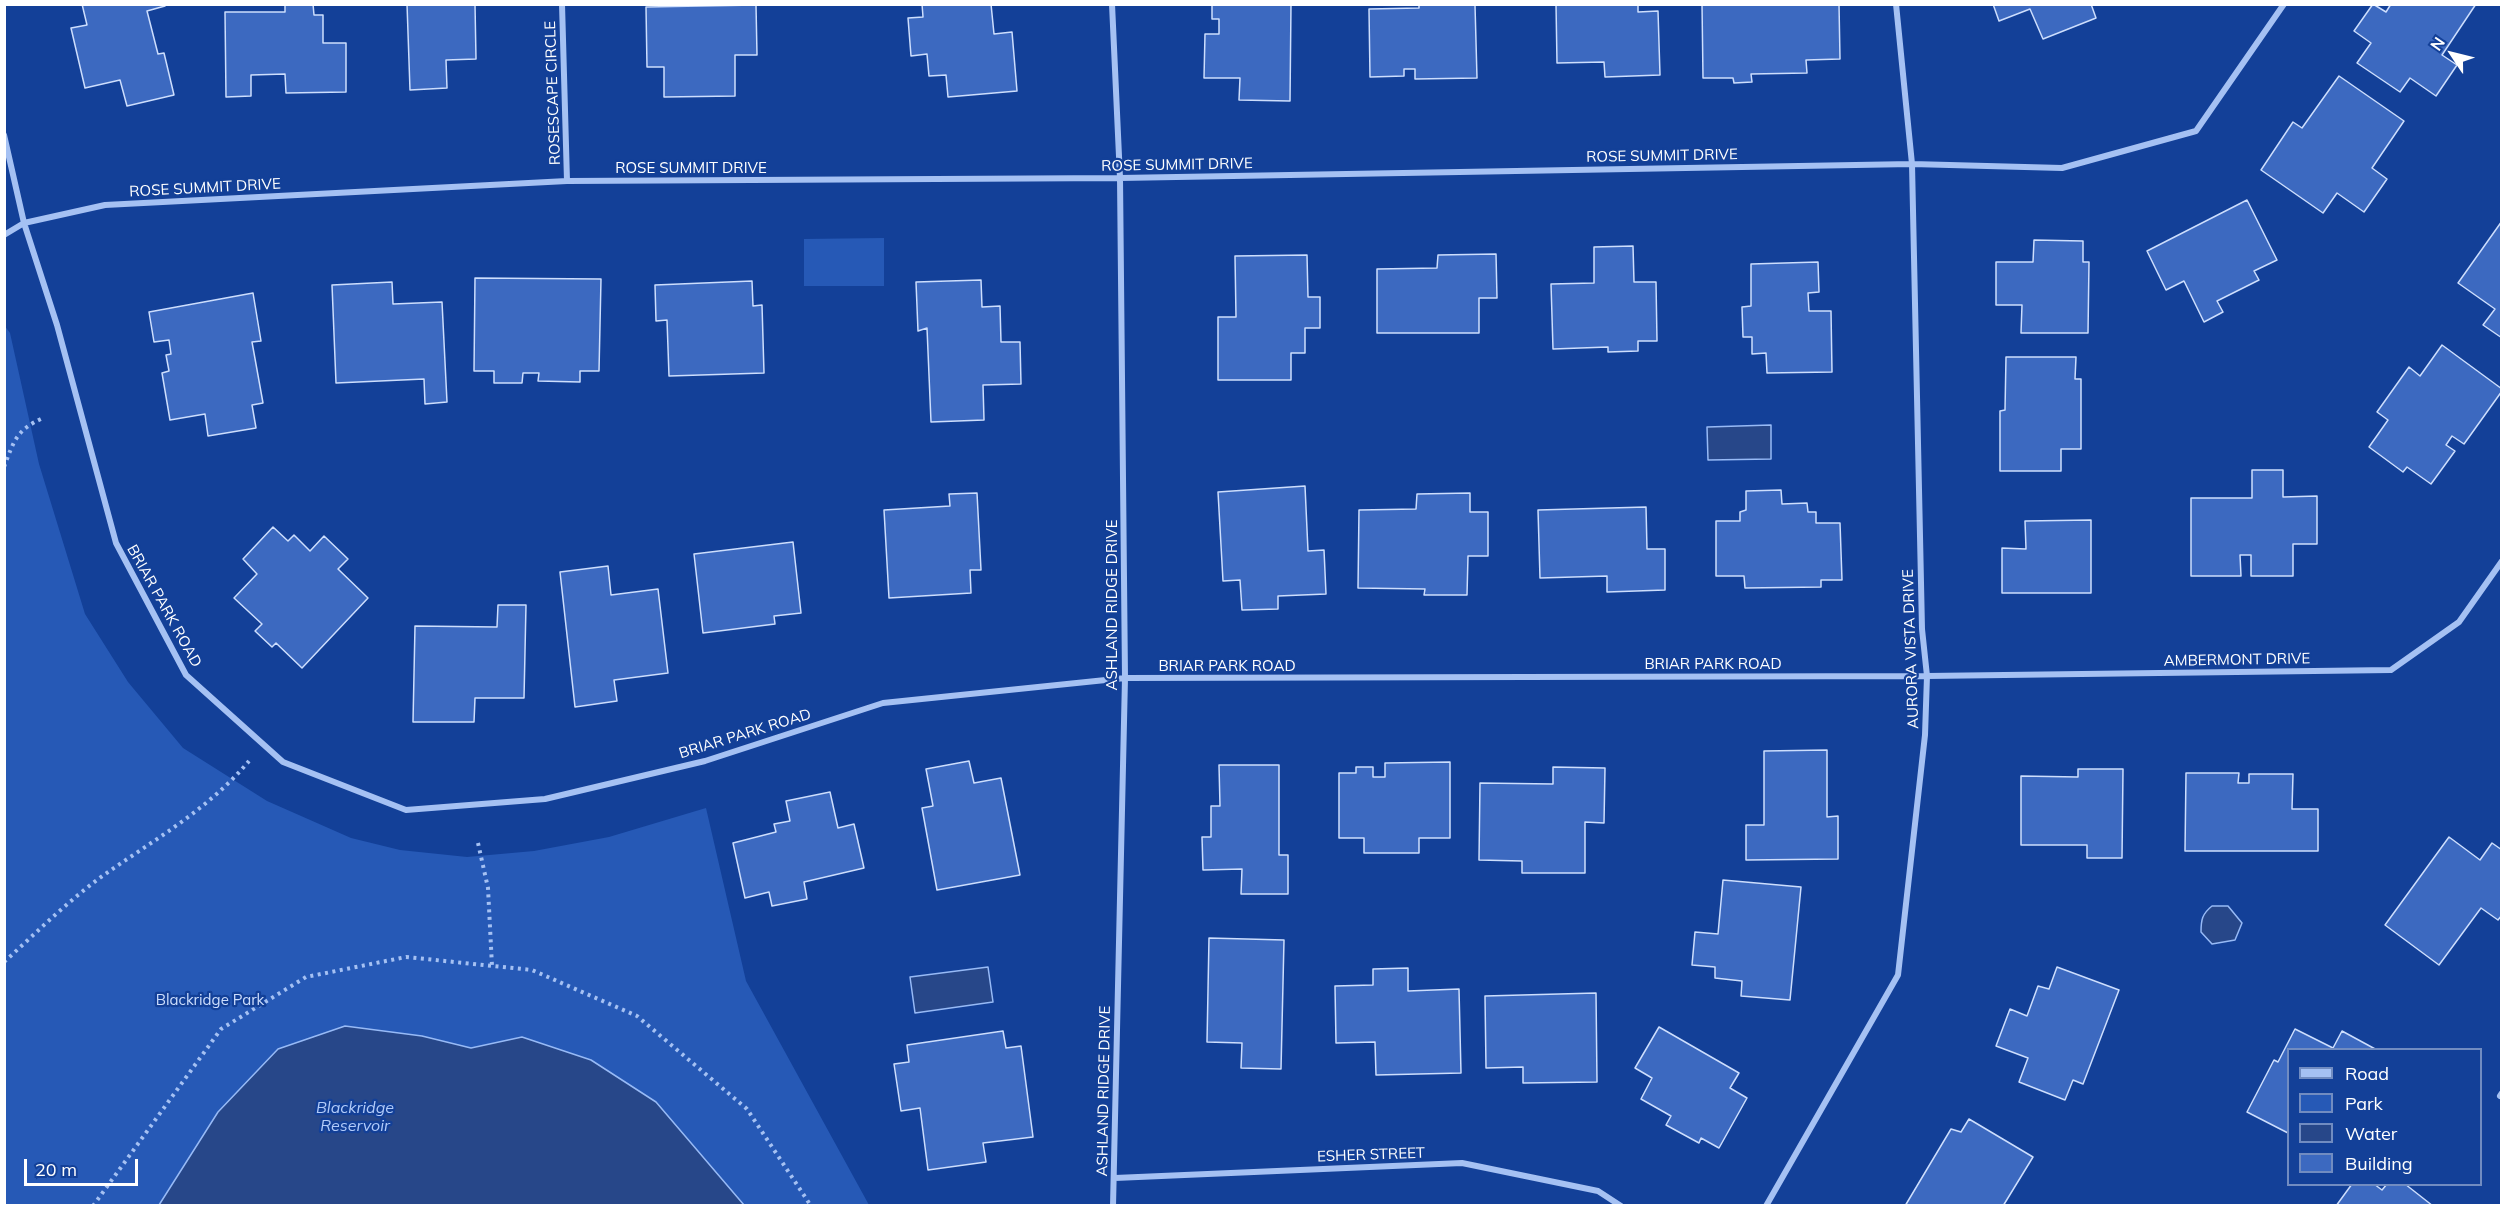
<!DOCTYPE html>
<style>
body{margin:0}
#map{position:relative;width:2506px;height:1210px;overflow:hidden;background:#134098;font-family:Mulish,sans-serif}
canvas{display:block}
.frame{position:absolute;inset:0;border:6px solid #fff;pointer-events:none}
.legend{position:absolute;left:2287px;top:1048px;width:195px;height:138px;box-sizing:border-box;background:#134098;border:2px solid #718cc1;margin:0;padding:8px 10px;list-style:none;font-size:18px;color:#fff}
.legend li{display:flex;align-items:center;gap:12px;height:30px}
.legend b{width:30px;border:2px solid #718cc1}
.north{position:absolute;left:2422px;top:24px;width:60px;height:60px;-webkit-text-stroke:4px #134098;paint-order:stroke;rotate:305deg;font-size:16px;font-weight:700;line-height:24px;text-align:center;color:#fff}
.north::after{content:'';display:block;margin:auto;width:21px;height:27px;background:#fff;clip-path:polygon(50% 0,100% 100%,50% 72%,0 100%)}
.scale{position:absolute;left:24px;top:1159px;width:114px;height:27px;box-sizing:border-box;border:3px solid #fff;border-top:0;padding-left:8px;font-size:18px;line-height:21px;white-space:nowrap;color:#fff;-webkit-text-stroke:4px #134098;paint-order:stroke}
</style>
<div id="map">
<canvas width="2506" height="1210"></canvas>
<div class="frame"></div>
<ul class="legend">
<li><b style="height:8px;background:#a5c1f3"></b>Road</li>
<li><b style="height:16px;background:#2659b6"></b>Park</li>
<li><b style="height:16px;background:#274789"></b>Water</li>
<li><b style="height:16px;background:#3c69c0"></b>Building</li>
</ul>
<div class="north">N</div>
<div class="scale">20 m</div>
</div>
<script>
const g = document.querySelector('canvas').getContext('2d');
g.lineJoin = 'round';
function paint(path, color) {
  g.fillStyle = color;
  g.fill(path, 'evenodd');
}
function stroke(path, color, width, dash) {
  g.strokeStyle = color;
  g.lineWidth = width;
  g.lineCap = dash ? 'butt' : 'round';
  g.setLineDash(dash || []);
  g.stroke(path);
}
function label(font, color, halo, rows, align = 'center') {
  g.font = font + ' Mulish,sans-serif';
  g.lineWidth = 4.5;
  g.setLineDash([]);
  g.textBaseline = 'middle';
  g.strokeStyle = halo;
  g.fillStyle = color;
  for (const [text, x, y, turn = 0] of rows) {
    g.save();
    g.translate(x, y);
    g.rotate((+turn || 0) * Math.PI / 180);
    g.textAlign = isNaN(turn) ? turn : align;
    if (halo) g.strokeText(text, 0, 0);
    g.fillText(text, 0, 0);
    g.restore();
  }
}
paint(new Path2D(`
 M884,238V286H804V239Z
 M4,325L10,333L39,464L85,614L128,682L183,748L267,801L351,838L400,850L467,857L534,851L609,837L706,808L746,981L869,1205H5Z`), '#2659b6');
const water = new Path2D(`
 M1771,425V459L1708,460L1707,427Z
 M2212,906H2228L2242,923L2235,940L2212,944L2201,932C2201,920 2202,914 2212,906Z
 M988,967L993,1002L915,1013L910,977Z
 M345,1026L422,1036L471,1048L522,1037L591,1060L656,1102L744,1205H159L218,1112L278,1049Z`);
paint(water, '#274789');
stroke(water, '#97baf6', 1.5);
const building = new Path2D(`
 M82,4H164L165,6L147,11L158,54L164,53L174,95L127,106L120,80L85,88L71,28L87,25Z
 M285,4H313L314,15H323V43H346V92L286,93L285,74L251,75V96L226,97L225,12H285Z
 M407,4H475L476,59L446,60L447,88L410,90Z
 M922,4H991L994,34L1012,32L1017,91L948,97L946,75L929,76L927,54L911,56L908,18L923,17Z
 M1212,4H1291L1290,101L1239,100L1240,78H1204L1205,34H1219V19H1212Z
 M1419,4L1475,5L1477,78L1415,79V69H1404V76L1370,77L1369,9L1419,8Z
 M1556,4H1638V12L1658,11L1660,75L1605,77L1604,62L1557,63Z
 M1702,4H1839L1840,59L1806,60L1807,73L1751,74L1752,82L1734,83L1733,78H1703Z
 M1993,4H2091L2096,18L2043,39L2030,9L1999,21Z
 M2373,4L2386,12L2391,4H2476L2442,55L2457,65L2436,96L2410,78L2400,92L2357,63L2371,43L2354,31Z
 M756,5L757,55H735V96L664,97V67H647L646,7Z
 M2339,76L2404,121L2372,168L2387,179L2364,212L2337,193L2323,213L2261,170L2293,122L2302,128Z
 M2247,200L2277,260L2254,271L2259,280L2217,301L2223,312L2204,322L2184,281L2166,290L2147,251Z
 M2502,221V338L2483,325L2495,309L2458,283Z
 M2034,240L2083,241V262H2089L2088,333H2021L2022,305H1996V262H2033Z
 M1633,246L1634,282H1656L1657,341H1638V351L1608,352V347L1553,349L1551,284L1594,283V247Z
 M1496,254L1497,298H1479V333H1377V269L1437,268L1438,255Z
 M1307,255L1308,297H1320V328H1305V353H1291V380H1218V317H1236L1235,256Z
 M1818,262L1819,292L1808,293L1809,311H1831L1832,372L1767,373L1766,353L1752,354V337H1743L1742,307L1751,306V264Z
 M475,278L601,279L599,371H580V382L538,381L539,373H523L522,383H494V371H474Z
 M981,280L982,307L1000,306L1001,342H1020L1021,384L983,385L984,420L931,422L927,328L918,331L916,282Z
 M752,281L753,306L762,305L764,373L669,376L667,320L656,321L655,285Z
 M392,282L393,304L442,302L447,402L425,404L424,379L336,383L332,285Z
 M253,293L261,341L252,342L263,403L252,405L256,428L208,436L205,414L170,420L162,373L169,371L166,355L171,354L169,340L154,342L149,312Z
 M2442,345L2502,389V391L2464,444L2452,436L2446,445L2455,451L2431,484L2407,467L2403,472L2369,447L2388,420L2377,412L2409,367L2420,376Z
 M2006,357H2076L2075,379H2081V449H2061V471H2000V411L2005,410Z
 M2252,470H2283V497L2317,496V544H2293V576H2251V555H2240L2241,576H2191V498H2252Z
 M1305,486L1308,551L1324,550L1326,594L1278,596V609L1242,610L1240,580L1223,581L1218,492Z
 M1781,490L1782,504L1807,503L1808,512H1816V523H1840L1842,580H1821V587L1745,588L1744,576H1716V521H1740V512L1746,510V491Z
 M977,493L981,570H970L971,593L889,598L884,510L950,506L949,494Z
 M1470,493V512H1488V556H1468L1467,595H1424L1425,589L1358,588L1359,510L1416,509L1417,494Z
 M1646,507L1647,549H1665V590L1607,592V576L1540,578L1538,510Z
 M2091,520V593H2002V548L2026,549L2025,521Z
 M273,527L288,541L294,535L310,551L324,536L348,559L338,569L368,598L302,668L276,643L272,647L255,631L262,624L234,598L257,574L243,559Z
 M793,542L801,613L774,616L775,624L703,633L694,554Z
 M608,566L611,595L658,589L668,673L614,680L617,701L575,707L560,572Z
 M498,605H526L524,698H475L474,722H413L415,626L497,627Z
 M1827,750V817L1838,816V859L1746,860V825H1764V751Z
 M969,761L974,783L1001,778L1020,875L937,890L922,808L933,806L926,769Z
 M1450,762V838H1419V853H1364V838H1339V773H1356V767H1373V777H1385V763Z
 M1219,765H1279V855H1288V894H1241L1242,869L1203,870L1202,837H1211V806H1220Z
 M1553,767L1605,768L1604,823L1585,822V873H1522V861L1479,860L1480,783L1553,784Z
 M2078,769H2123L2122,858H2087V845H2021V776L2078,777Z
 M2186,773H2239L2238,783H2249V774H2293L2292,809H2318V851H2185Z
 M830,792L838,828L854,824L864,868L804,882L807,899L772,906L769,892L745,898L733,843L776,832L774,824L790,821L786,801Z
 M2449,837L2480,860L2492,843L2502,850V915L2498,920L2481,908L2439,965L2385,925Z
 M1723,880L1801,887L1790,1000L1741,996L1742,981L1715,978V967L1692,965L1695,932L1718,934Z
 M1209,938L1284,940L1281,1069L1241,1068L1242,1043L1207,1042Z
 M2057,967L2119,990L2083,1084L2073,1080L2065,1100L2019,1082L2028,1058L1996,1046L2010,1009L2027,1016L2038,986L2049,989Z
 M1408,968V991L1459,989L1461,1073L1376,1075L1375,1042L1336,1043L1335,986L1373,985V969Z
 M1596,993L1597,1082L1523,1083V1067L1486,1068L1485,996Z
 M1659,1027L1739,1073L1730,1088L1747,1098L1719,1148L1701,1138L1699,1143L1666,1125L1671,1116L1641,1099L1652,1078L1635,1068Z
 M2295,1029L2333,1048L2342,1031L2377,1050H2288V1133L2247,1112L2274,1060L2278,1062Z
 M1003,1031L1006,1048L1021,1046L1033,1137L983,1143L986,1162L928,1170L920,1108L901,1111L894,1064L909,1062L907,1045Z
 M1969,1119L2033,1157L2003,1206H1905L1951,1129L1961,1132Z
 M2352,1184H2374L2382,1190L2387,1184H2405L2433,1206H2336Z`);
paint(building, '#3c69c0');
stroke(building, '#cddefd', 1.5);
stroke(new Path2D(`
 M4,467C14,441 16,430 43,418
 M478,843L488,888L492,966
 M4,962C36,933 67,902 101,877C152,841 208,810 249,761
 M93,1206L221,1029L306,977L406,957L532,970L637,1016L747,1109L811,1206`), '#a5c1f3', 4, [3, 4.5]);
stroke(new Path2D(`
 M562,4L567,181
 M1112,4L1120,178L1125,678L1113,1206
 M4,135L24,223L57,325L116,543L186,675L283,762L406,810L545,799L705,761L883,703L1125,678L1927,676L2391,670L2459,622L2502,561
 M4,235L24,223L105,205L567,181L1120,178L1912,164L2062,168L2196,131L2284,4
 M2500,1096L2502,1093
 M1115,1178L1462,1163L1598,1191L1621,1206
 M1766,1206L1898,975L1925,735L1927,676L1922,629L1912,164L1896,4`), '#a5c1f3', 6);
label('15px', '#fff', '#134098', [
 ["ROSESCAPE CIRCLE",553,93,-92],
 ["ROSE SUMMIT DRIVE",1662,156,-1],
 ["ROSE SUMMIT DRIVE",1177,165,-1],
 ["ROSE SUMMIT DRIVE",691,168],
 ["ROSE SUMMIT DRIVE",205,188,-3],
 ["ASHLAND RIDGE DRIVE",1112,605,-90],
 ["BRIAR PARK ROAD",164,606,61],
 ["AURORA VISTA DRIVE",1911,649,-92],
 ["AMBERMONT DRIVE",2237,660,-1],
 ["BRIAR PARK ROAD",1713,664],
 ["BRIAR PARK ROAD",1227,666],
 ["BRIAR PARK ROAD",745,734,-17],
 ["ASHLAND RIDGE DRIVE",1104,1091,-89],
 ["ESHER STREET",1371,1155,-2]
]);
label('15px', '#cddefd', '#134098', [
 ["Blackridge Park",210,1000]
]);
label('italic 16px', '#b2cbf9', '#134098', [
 ["Blackridge",355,1108],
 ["Reservoir",355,1126]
]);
</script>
